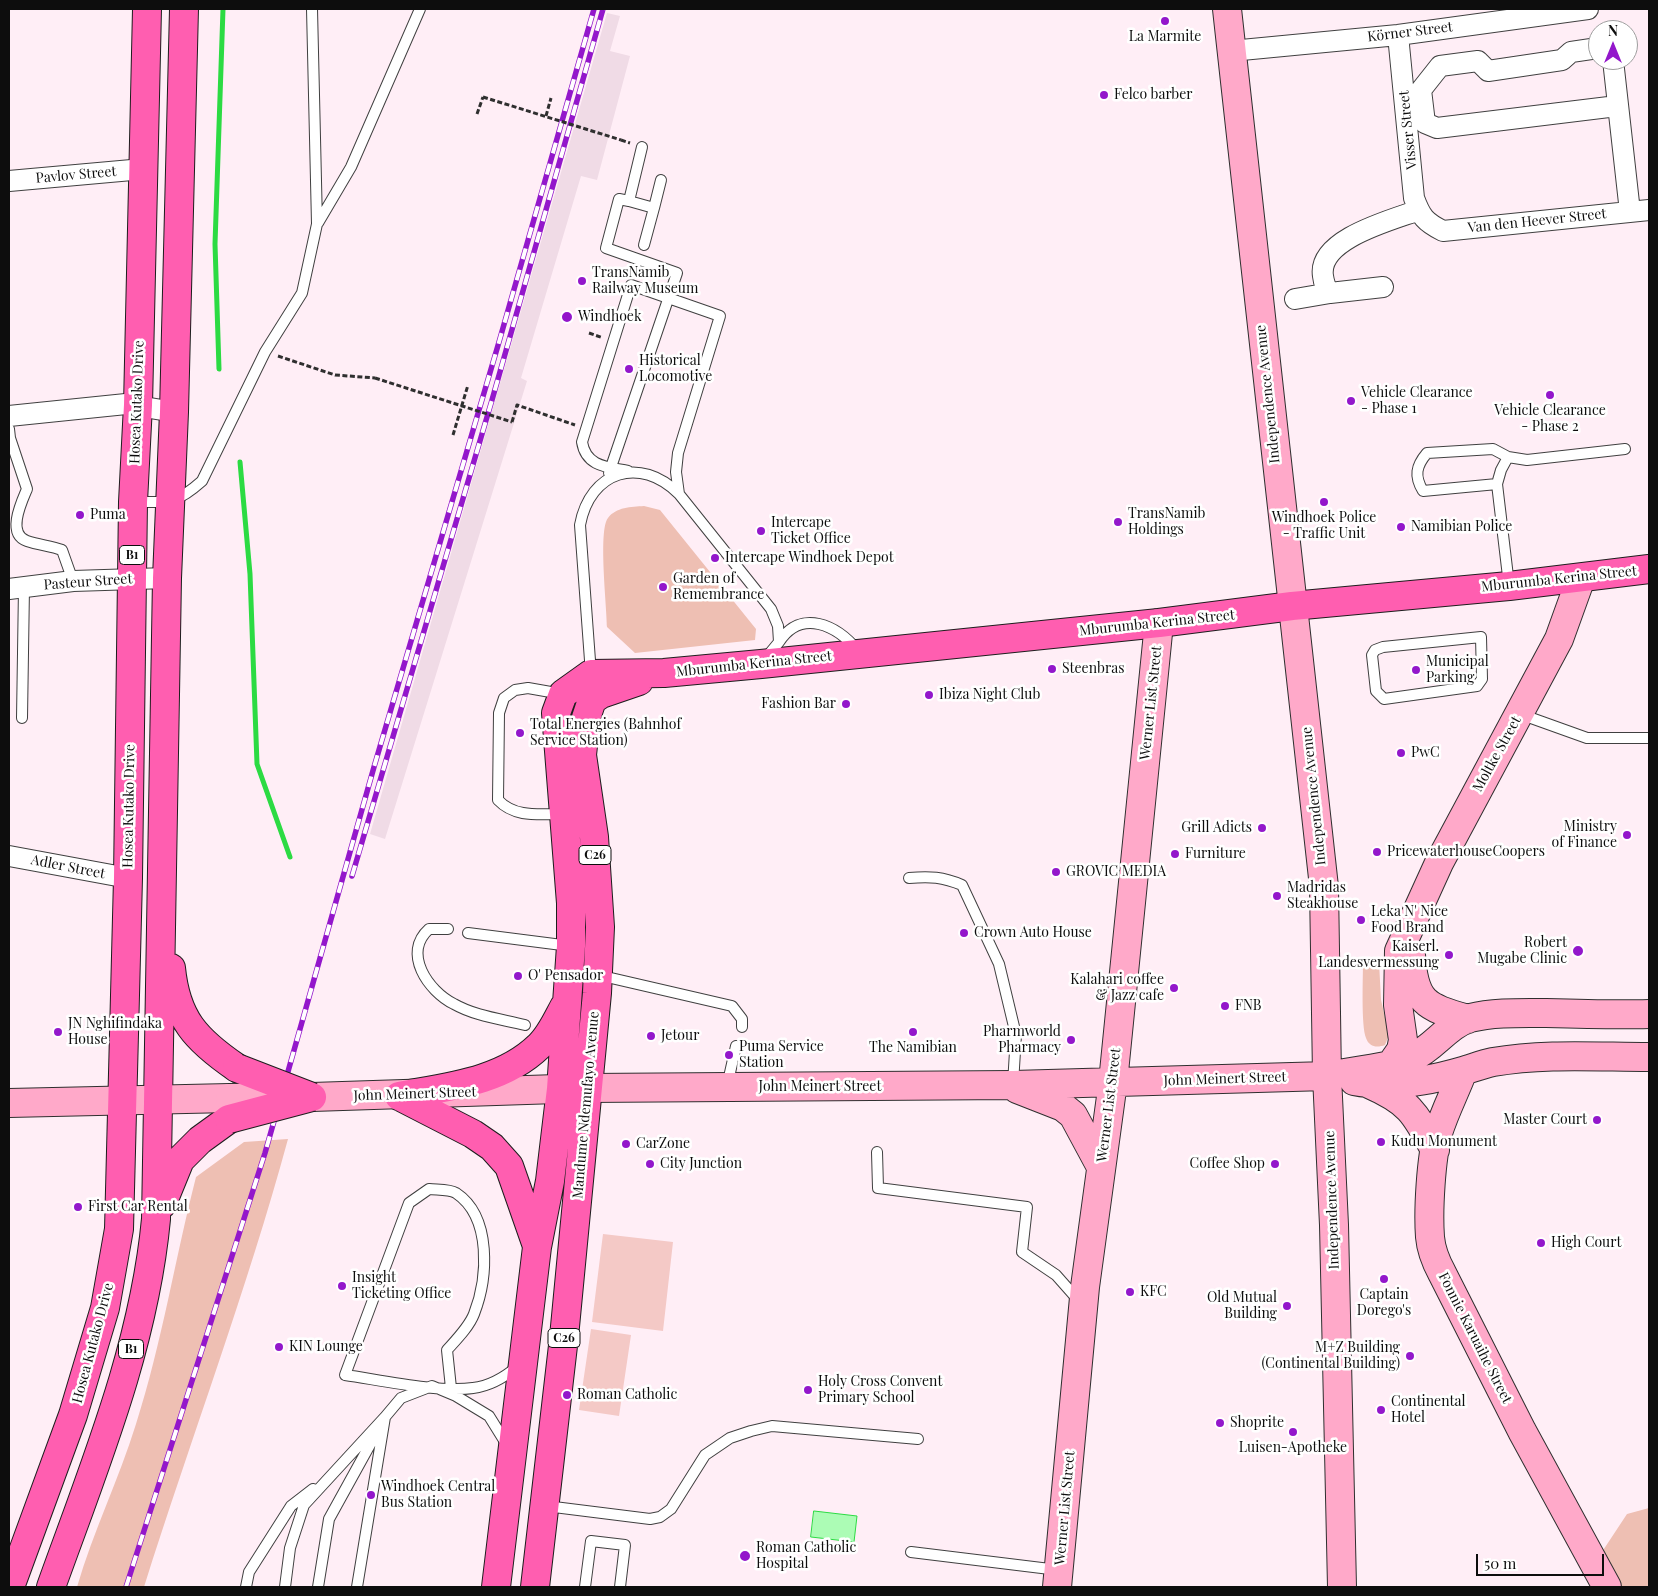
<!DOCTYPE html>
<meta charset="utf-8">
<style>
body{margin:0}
#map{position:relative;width:1658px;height:1596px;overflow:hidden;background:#ffeef6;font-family:"Playfair Display",serif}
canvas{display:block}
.frame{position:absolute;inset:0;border:10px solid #0d0d0d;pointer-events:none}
.north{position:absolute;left:1588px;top:20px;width:50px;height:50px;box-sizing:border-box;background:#fff;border:1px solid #9e9e9e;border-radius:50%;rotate:0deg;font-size:14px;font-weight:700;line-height:20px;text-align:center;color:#0d0d0d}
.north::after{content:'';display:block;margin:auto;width:18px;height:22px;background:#9317cb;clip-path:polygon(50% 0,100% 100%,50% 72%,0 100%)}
.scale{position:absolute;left:1476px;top:1554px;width:128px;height:22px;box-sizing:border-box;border:2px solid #0d0d0d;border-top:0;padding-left:6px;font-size:15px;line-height:18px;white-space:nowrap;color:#0d0d0d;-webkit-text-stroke:4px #fff;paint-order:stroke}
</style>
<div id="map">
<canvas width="1658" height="1596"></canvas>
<div class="frame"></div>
<div class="north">N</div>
<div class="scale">50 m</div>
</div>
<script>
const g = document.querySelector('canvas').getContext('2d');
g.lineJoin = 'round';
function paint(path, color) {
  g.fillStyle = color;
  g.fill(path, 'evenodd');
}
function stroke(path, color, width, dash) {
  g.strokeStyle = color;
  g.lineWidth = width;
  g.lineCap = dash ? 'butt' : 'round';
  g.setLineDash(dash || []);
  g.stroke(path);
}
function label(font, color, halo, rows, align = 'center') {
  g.font = font + ' "Playfair Display",serif';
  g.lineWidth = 5;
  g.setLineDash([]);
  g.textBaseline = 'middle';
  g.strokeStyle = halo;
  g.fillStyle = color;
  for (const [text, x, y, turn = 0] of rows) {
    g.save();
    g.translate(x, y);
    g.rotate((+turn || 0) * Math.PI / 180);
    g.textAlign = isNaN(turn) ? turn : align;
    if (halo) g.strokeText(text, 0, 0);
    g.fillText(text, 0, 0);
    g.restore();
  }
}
paint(new Path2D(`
 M644,506L660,510L756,629L755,640L635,653L607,627C607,607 598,530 608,518C616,507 631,507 644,506Z
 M1374,960L1379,962L1381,1000L1389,1035L1385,1045C1377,1048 1369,1047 1366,1038C1361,1026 1363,978 1363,962Z
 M288,1139C247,1290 191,1438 144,1587H77C93,1532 119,1479 136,1424C162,1343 175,1259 196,1177L244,1142Z
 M1649,1508V1587H1607L1594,1564L1627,1514Z`), '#eebfb3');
paint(new Path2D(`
 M603,1234L673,1242L663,1331L592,1322Z
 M591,1329L631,1335L619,1416L579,1410Z`), '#f4c9c6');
paint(new Path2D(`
 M607,13L620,16L610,51L630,56L597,180L581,176L521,378L527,381L385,839L370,834Z`), '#f0dbe6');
const water = new Path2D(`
 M814,1511L857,1516L854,1542L811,1537Z`);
paint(water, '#acfcb5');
stroke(water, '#2cdb43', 1);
stroke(new Path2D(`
 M219,369L215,244L223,9
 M240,462L250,574L257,764L290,857`), '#2cdb43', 5);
const lane = new Path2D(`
 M629,201L654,208L644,245
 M654,208L661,180
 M318,223L351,167L420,9
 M9,429L10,438L27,489C22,501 6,534 27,541C39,545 51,546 62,550L73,581
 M628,471C608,467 586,467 582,442L631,285L720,316L678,453L676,472L679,494
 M609,473L677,273L606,248L619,199L629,201L642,147
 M1497,484L1501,470L1508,457
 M134,502C168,502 175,505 202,481L265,352L302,293L317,224L312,9
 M1509,585L1497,484L1423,491C1414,476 1416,466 1427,453L1493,449L1508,457L1527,460L1625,449
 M1481,637L1482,679L1477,686L1384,699L1376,691L1372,655L1375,650L1383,647Z
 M779,642C801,608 837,625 858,651
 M591,674L580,525C590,471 640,455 679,494L771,609L778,626L779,642L765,659
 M562,694L528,688L515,690L504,698L499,713L498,800C515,818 539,814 563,814
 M1520,714L1587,738H1649
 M22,718L24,587
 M909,878C930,876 943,877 962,885L999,964L1016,1035L1013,1084
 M448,929H429C402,953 428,991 454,1004C475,1016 501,1019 525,1025
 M468,933L570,946
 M598,975L732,1006L742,1019V1027
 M727,1086L736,1046
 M877,1152L878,1188L1027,1207L1022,1252L1056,1275L1079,1301
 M451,1388L447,1350C456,1340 469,1327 474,1314C488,1278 492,1217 456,1193C449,1189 437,1190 429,1189L409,1203L345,1375C380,1380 440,1393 473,1388C491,1386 505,1377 518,1366
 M546,1506L650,1519L660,1517L671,1509L705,1455L730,1438L751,1431L772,1426L918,1439
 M911,1552L1058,1570
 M246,1587L249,1572L291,1506L313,1489
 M285,1587L290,1548L304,1505L385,1417
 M318,1587L329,1519L377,1432
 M357,1587L385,1417L401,1398L432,1386L456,1396L489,1416L507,1445
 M585,1587L591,1541L625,1545L620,1587`);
const street = new Path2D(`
 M1398,35L1414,198C1421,217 1425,222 1443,231L1649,210
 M1598,48L1571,52L1562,60L1488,71L1478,61L1440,66L1421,90L1425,123L1437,128L1617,106
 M1231,51L1398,35L1588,9
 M1613,60L1630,212
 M9,181L143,169
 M1383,287L1330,293C1325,288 1324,283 1323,276C1317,239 1392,220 1419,210
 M1295,299L1330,293
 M9,416L126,404L174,412
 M9,589L73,581L167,578
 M9,856L128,878`);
const secondary = new Path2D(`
 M1227,9L1324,887L1327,1076L1334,1225L1342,1587
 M1411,955C1414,1002 1425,1007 1468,1019
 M1392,1063L1401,1050L1403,1040L1398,1005L1399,951L1439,863L1559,639L1581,578
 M1463,1071C1455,1092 1445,1111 1438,1133C1431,1158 1428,1210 1430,1237C1431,1249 1436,1262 1442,1273L1522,1431L1607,1587
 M1354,1081C1389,1088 1429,1081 1463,1071C1473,1068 1483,1064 1493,1062C1544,1053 1598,1057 1649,1057
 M1369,1084C1410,1102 1415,1113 1435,1150
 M1017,1089L1063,1107L1073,1115L1101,1167
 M312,1097L588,1088L1013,1085L1327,1076C1355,1070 1387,1069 1413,1057C1434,1048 1447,1025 1470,1018C1494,1012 1521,1013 1546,1013C1580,1014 1615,1015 1649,1014
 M9,1103L230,1098
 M1057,1587L1085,1287L1113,1082L1159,623`);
const primary = new Path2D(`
 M171,968C176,1019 196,1040 237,1068
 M399,1096L473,1134L492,1147L509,1166L537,1246
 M399,1096C447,1087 502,1082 539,1046C550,1036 557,1020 564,1007
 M162,1204L180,1160L200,1140L229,1119
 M10,1587L73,1415L105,1308L119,1229L128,878L133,502L138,405L147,9
 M51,1587C94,1467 144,1347 156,1219L167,578L174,412L184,9
 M496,1587L537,1247L550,1181L561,1089L571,946V903L556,713L563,694L591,674L664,673L761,664L1159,623L1292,606L1509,586L1649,569
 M535,1587L564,1337L597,993L600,927L594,837L582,755L586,718L592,700L601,694L639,681`);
stroke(lane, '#404040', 12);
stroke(street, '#404040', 22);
stroke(secondary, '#2f2f2f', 30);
stroke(primary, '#1e1e1e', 30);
stroke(new Path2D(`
 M477,114L483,97
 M546,116L551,98
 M621,140L630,143
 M589,333L603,338
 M278,356L335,375L375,378
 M512,422L517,405L575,425
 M453,435L468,385`), '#2f2f2f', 3, [5, 2.5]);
stroke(lane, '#fff', 10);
stroke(street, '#fff', 20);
stroke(secondary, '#ffa9c9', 28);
stroke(primary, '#ff5eb0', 28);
const rail = new Path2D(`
 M352,876L492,400L603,9
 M126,1587L265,1153L374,767L499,342L594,9`);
stroke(rail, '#9317cb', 5.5);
stroke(rail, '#fff', 4, [11]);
const secondaryBridge = new Path2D(`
 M230,1098L293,1097`);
const primaryBridge = new Path2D(`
 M237,1068L312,1097
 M229,1119L312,1097`);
stroke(secondaryBridge, '#2f2f2f', 30, []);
stroke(primaryBridge, '#1e1e1e', 30, []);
stroke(new Path2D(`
 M483,97L621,140
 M375,378L512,422`), '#2f2f2f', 3, [5, 2.5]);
stroke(secondaryBridge, '#ffa9c9', 28);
stroke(primaryBridge, '#ff5eb0', 28);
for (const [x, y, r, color] of [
 [1165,21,5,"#9317cb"],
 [1104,95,5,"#9317cb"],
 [582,281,5,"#9317cb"],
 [567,317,6,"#9317cb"],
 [629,369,5,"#9317cb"],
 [1550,395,5,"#9317cb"],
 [1351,401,5,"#9317cb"],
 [1324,502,5,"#9317cb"],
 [80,515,5,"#9317cb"],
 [1118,522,5,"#9317cb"],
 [1401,527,5,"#9317cb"],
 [761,531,5,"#9317cb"],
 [715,558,5,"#9317cb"],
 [663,587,5,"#9317cb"],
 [1052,669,5,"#9317cb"],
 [1416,670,5,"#9317cb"],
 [929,695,5,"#9317cb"],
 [846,704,5,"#9317cb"],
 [520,733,5,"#9317cb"],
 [1401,753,5,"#9317cb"],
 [1262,828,5,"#9317cb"],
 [1627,835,5,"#9317cb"],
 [1377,852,5,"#9317cb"],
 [1175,854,5,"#9317cb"],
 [1056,872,5,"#9317cb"],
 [1277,896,5,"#9317cb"],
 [1361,920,5,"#9317cb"],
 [964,933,5,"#9317cb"],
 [1578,951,6,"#9317cb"],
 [1449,955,5,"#9317cb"],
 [518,976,5,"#9317cb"],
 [1174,988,5,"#9317cb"],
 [1225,1006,5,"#9317cb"],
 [58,1032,5,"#9317cb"],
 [913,1032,5,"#9317cb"],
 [651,1036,5,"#9317cb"],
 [1071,1040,5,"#9317cb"],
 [729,1055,5,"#9317cb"],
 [1597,1120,5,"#9317cb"],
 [1381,1142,5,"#9317cb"],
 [626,1144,5,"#9317cb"],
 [650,1164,5,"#9317cb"],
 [1275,1164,5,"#9317cb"],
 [78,1207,5,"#9317cb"],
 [1541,1243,5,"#9317cb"],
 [1384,1279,5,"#9317cb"],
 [342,1286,5,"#9317cb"],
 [1130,1292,5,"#9317cb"],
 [1287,1306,5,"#9317cb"],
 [279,1347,5,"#9317cb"],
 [1410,1356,5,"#9317cb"],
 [808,1390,5,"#9317cb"],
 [567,1395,5,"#9317cb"],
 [1381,1410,5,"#9317cb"],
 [1220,1423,5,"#9317cb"],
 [1293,1432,5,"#9317cb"],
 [371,1495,5,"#9317cb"],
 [745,1556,6,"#9317cb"]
]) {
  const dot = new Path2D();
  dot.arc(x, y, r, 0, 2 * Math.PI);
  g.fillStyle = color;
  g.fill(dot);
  stroke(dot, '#fff', 2);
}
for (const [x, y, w] of [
 [132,555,25],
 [595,855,32],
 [564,1338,32],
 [131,1349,25]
]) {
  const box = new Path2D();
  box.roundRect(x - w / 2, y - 9.5, w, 19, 4);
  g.fillStyle = '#fff';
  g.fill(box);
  stroke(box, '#0d0d0d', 1);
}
label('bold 12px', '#0d0d0d', null, [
 ["B1",132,555],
 ["C26",595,855],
 ["C26",564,1338],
 ["B1",131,1349]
]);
label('14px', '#0d0d0d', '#fff', [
 ["Körner Street",1410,32,-7],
 ["Visser Street",1408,130,-96],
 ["Pavlov Street",76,175,-5],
 ["Van den Heever Street",1537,221,-6],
 ["Independence Avenue",1268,394,-96],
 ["Hosea Kutako Drive",137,402,-88],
 ["Mburumba Kerina Street",1559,579,-6],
 ["Pasteur Street",88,582,-4],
 ["Mburumba Kerina Street",1157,623,-6],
 ["Mburumba Kerina Street",754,664,-6],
 ["Werner List Street",1151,703,-84],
 ["Moltke Street",1497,754,-61],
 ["Independence Avenue",1314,796,-96],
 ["Hosea Kutako Drive",129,806,-89],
 ["Adler Street",68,867,11],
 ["John Meinert Street",1225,1079,-2],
 ["John Meinert Street",820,1087],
 ["John Meinert Street",415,1094,-2],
 ["Mandume Ndemufayo Avenue",586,1105,-85],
 ["Werner List Street",1109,1105,-83],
 ["Independence Avenue",1332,1200,-92],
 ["Fonnie Karuaihe Street",1475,1338,63],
 ["Hosea Kutako Drive",93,1343,-75],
 ["Werner List Street",1065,1508,-85]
]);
label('14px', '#0d0d0d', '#fff', [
 ["La Marmite",1165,37,"center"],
 ["Felco barber",1114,95],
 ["TransNamib",592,273],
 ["Railway Museum",592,289],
 ["Windhoek",578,317],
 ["Historical",639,361],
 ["Locomotive",639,377],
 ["Vehicle Clearance",1361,393],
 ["- Phase 1",1361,409],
 ["Vehicle Clearance",1550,411,"center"],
 ["- Phase 2",1550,427,"center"],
 ["TransNamib",1128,514],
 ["Holdings",1128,530],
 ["Puma",90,515],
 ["Windhoek Police",1324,518,"center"],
 ["- Traffic Unit",1324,534,"center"],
 ["Intercape",771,523],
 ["Ticket Office",771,539],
 ["Namibian Police",1411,527],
 ["Intercape Windhoek Depot",725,558],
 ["Garden of",673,579],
 ["Remembrance",673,595],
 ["Municipal",1426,662],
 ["Parking",1426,678],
 ["Steenbras",1062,669],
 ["Ibiza Night Club",939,695],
 ["Fashion Bar",836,704,"right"],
 ["Total Energies (Bahnhof",530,725],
 ["Service Station)",530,741],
 ["PwC",1411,753],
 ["Ministry",1617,827,"right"],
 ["of Finance",1617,843,"right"],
 ["Grill Adicts",1252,828,"right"],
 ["PricewaterhouseCoopers",1387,852],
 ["Furniture",1185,854],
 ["GROVIC MEDIA",1066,872],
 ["Madridas",1287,888],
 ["Steakhouse",1287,904],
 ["Leka N' Nice",1371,912],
 ["Food Brand",1371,928],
 ["Crown Auto House",974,933],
 ["Robert",1567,943,"right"],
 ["Mugabe Clinic",1567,959,"right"],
 ["Kaiserl.",1439,947,"right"],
 ["Landesvermessung",1439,963,"right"],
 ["O' Pensador",528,976],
 ["Kalahari coffee",1164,980,"right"],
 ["& Jazz cafe",1164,996,"right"],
 ["FNB",1235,1006],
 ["JN Nghifindaka",68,1024],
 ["House",68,1040],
 ["Pharmworld",1061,1032,"right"],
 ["Pharmacy",1061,1048,"right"],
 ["Jetour",661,1036],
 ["Puma Service",739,1047],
 ["Station",739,1063],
 ["The Namibian",913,1048,"center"],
 ["Master Court",1587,1120,"right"],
 ["Kudu Monument",1391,1142],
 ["CarZone",636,1144],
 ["City Junction",660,1164],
 ["Coffee Shop",1265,1164,"right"],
 ["First Car Rental",88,1207],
 ["High Court",1551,1243],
 ["Insight",352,1278],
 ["Ticketing Office",352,1294],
 ["KFC",1140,1292],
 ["Captain",1384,1295,"center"],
 ["Dorego's",1384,1311,"center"],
 ["Old Mutual",1277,1298,"right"],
 ["Building",1277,1314,"right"],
 ["KIN Lounge",289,1347],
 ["M+Z Building",1400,1348,"right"],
 ["(Continental Building)",1400,1364,"right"],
 ["Holy Cross Convent",818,1382],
 ["Primary School",818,1398],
 ["Roman Catholic",577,1395],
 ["Continental",1391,1402],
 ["Hotel",1391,1418],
 ["Shoprite",1230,1423],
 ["Luisen-Apotheke",1293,1448,"center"],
 ["Windhoek Central",381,1487],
 ["Bus Station",381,1503],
 ["Roman Catholic",756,1548],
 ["Hospital",756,1564]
], 'left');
</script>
